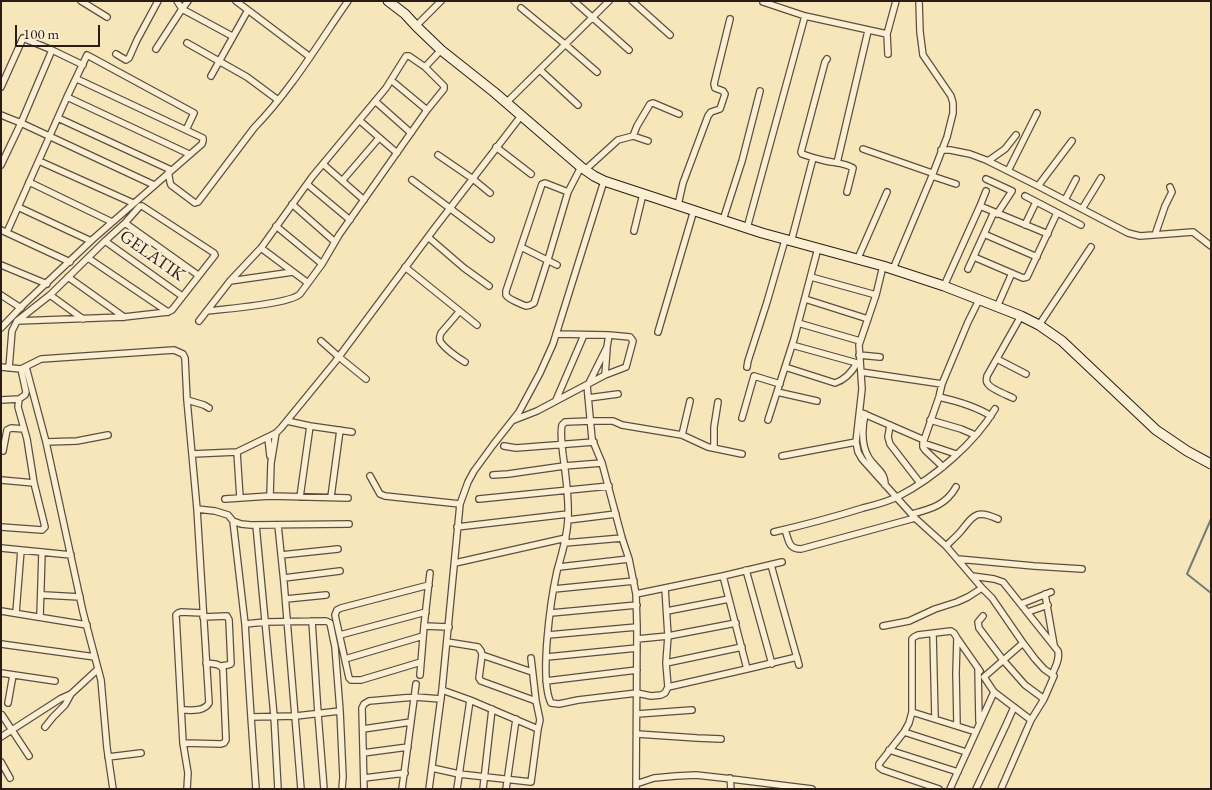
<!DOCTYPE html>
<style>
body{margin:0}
#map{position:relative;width:1212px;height:790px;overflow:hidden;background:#f8e6bb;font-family:"EB Garamond",serif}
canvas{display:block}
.frame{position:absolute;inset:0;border:2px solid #291c17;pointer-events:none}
.scale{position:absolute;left:15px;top:25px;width:85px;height:22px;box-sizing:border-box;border:2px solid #291c17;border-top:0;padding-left:6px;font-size:15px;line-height:18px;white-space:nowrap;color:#291c17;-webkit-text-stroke:4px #faefd3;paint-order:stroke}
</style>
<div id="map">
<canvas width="1212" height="790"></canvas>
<div class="frame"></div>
<div class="scale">100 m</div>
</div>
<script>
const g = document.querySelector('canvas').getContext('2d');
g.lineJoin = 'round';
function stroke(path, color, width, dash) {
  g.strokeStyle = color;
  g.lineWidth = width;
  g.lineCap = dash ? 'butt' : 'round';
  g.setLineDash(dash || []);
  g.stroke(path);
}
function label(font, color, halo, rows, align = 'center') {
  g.font = font + ' "EB Garamond",serif';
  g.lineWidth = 4.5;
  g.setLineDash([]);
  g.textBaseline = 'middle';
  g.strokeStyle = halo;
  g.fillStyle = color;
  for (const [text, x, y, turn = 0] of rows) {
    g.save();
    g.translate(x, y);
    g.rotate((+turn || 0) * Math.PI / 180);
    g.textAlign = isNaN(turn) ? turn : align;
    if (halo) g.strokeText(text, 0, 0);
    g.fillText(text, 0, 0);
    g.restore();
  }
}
stroke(new Path2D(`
 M1211,519L1187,574L1211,593`), '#707d78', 2);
const street = new Path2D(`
 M81,1L107,17
 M177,1L182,9L232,36
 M236,1L310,57
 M574,1L629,50
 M632,1L670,35
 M763,2L805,16L887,34
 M521,8L566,45L597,72
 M416,26L441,1
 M187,43L247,77L278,100
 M156,49L182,9L188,1
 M116,54L126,60L129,58L137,40L158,1
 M888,54L887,34L896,1
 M827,59L825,62L801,152L802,154C810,157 817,159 826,161C835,163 845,163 853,168L847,192
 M425,67L441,50
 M540,70L578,105
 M211,76L248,10
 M391,80L427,110
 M1,87L23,38L52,50L83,65
 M67,97L189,154
 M375,101L411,133
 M506,103L609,1
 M1,115L21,123L154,185
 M58,118L171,170
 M359,120L397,153
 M633,136L637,126L650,104L653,103L679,114
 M496,147L531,174
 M863,149L932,173
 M941,150H950L970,154L986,160L1038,186L1128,233L1140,236L1193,232L1211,246
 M438,155L473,179L490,193
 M39,161L133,203
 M988,161L1005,149L1016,135
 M837,163L868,31
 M323,164L364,200
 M1,165L21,123L52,50
 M585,170L618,140L633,136L648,141
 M1008,171L1037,113
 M168,173C170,177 169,181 171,185L195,203L198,202L254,128C291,90 318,44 348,1
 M932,176L956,184
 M986,179L1012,191L997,214
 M412,180L491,239
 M342,181L379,138
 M29,182L112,222
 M307,184L350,220
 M1038,186L1072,141
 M568,192L545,183L542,184L506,291C506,293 506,294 506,295C508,299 523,305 526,306C530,306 531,305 534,303L549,256L568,192L581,167
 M1025,196L1081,225
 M1065,200L1076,179
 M292,204L335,242
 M678,205L683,183L708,116L711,112L720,109L725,94L723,91L715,88L714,84L730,19
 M980,206L1048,234
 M18,207L91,241
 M1082,209L1101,178
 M723,220L742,161L760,91
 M125,223L198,275
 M1025,225L1036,202
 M276,226L322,264
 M747,228L805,16
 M1,230L70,262
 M634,231L643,194
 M7,232L67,97L87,55L194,113L186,130
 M984,234L1037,257
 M1155,235L1165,206L1172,192L1170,187
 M428,237L464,268L489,286
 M105,241L182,296
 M791,242L813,158
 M521,247L557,265
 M261,248L308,283
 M974,257L1023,278L1027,277L1057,213
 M88,258L168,312
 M858,258L887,192
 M1,265L47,284
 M883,266L876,295L859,345L862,389L856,442L858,452L862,459L915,518L946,546L982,588L992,598L1023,643L1035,659L1044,669L1054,676L1044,699L1031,720L1001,789
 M405,267L477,325
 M893,269L932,176L947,137L953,113V103L951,96L923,55L920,32L919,1
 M968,269L994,212
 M68,277L124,317
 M811,277L876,295
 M230,281L293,272
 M944,286L980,206L986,191
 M1,295L21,308
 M50,295L83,319
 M805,299L868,319
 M997,307L1012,273
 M459,312L441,333C440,336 439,337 440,341C444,348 458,358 465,362
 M199,321L230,281L261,248L312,177L386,88L406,56H409L425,67L444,86V89L427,110L339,235L322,264L300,294C290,304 224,309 207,311
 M798,323L860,341
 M1039,325L1091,247
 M1,328L23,305L93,239L202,144L203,141V138L77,79
 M658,332L694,210
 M321,341L339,357L366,379
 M792,345L857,363
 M859,355L880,357
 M997,359L1026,374
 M1,367L21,369L41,359L174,350L183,354L185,358L187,400L197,509L209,703C204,712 191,710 181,710
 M26,367L46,442L83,612L101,680L107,748L113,789
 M747,367L748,361L767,302L785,240
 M785,367L835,383C844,380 852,372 857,363L860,364
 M9,368L12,331L17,321L50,295L105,241L125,223L140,206H142L214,253L215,255L172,310L168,312L124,317L17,321
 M861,372L942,384
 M605,375L607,349
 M589,383L607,347L609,335
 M587,385L592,439L602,463L622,538L629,559L636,594L637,627L636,789
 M777,392L817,401
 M939,397C957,401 975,406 991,416
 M588,398L618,394
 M1013,398C1007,395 991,389 988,384C985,381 987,379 987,376L1021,316
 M1,400L19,399
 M187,400L204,405L209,408
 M556,400L584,335
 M862,413L924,440
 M865,414C862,428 861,445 869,458C875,468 885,471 885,485
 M742,418L754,376L780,384
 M514,420L537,411L605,375L626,367L633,341L630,337L609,335L556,334
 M768,420L794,339L818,248
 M930,420L961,429L975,435
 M287,421L310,426L352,432
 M890,425L888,437L890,444L920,483
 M682,435L690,401
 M268,438L270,456
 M46,442L77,441L108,435
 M923,443L956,454
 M504,446L516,448L594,442
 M714,448V427L718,402
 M3,451L7,430L11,428L24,429
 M237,452L240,498
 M192,454L237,452L276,433L281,428L335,362L434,229L521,116
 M782,456L856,442
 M943,467L925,450L923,447V443L939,397L942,384L968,322L979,300
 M493,475L508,474L564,466L602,463
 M370,476L380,494L385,496L460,504
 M1,480L34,483
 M270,496L271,463L276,433
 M300,497L310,426
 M331,497L340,430
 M225,499L270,496L348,498
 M479,499L609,486
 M197,509L215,511L228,515L233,521L241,524L251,525L349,524
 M912,514C931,509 946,505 956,487
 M568,520L616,514
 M233,521L245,624L251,717L296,716L340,711L335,647L330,623L326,621L265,622L245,624
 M256,525L274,716L278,789
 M278,525L284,583L301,789
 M1,527L42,530L45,527L34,483L27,439L18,407L19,399L25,395L26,392L21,369
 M457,527L568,514
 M785,530C789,540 788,549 801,549L915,518
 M774,532C804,525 834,517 863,508C875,505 888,502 899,496C934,478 975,443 995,409
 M565,543L622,538
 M946,546C951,541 956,537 961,531C974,515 976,509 998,519
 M1,548L71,555
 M281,555L338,549
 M958,559L1034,566L1082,569
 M455,563L566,538
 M771,565L799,665
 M559,567L629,559
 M746,570L772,664
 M972,576L994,579L1003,582L1058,651C1060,660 1055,667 1052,675
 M284,578L340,571
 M665,588L668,636L666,663L668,687L665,693L661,695L651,696L637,693L578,700L559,704L551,703C539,679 551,598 557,571C562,554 567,537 568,519C569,498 566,476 563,455C562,445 560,434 562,425L565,422L591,421H613L622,425L682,435L708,447L742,454
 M554,589L634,581
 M636,594L723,576L782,562
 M1045,594L1054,645
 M44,595L80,597
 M286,599L326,595
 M1021,604L1051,592
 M1,611L87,625
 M667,611L729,599
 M1028,612L1048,605
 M16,613L21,550
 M551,613L637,605
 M983,616L978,622L979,628L1003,660L1025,685L1044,699
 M40,617L42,552
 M203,617L227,616L229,620L231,664L228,665L221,666
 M312,621L318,714L324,789
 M424,626L449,627
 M883,626L909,621L935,609L957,602L968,597L982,588
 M933,634L935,718
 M340,635L426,612
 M548,635L637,627
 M957,638L980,671
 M637,639L668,636L736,623
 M447,642L478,647L481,651L482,655L479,678L481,681L536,701L540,720L538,729
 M1023,643L984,677L994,692L1031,720
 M1,644L95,657
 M482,655L532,672
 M547,657L637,648
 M531,658L536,701
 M345,659L423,636
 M421,662L361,680H351L349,678L335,615L337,610L341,608L429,585
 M666,663L742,647
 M978,668L979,721
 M747,669L797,657
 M1,673L55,681
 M420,675L424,626L430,573
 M546,681L637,670
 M668,687L747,669L723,576
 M8,703L13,675
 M340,711L343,777L342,789
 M912,712V639L914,637L918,635L951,631L954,633L957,638L956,673L957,725
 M637,714L692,710
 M2,715L29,756
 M251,717L256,789
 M45,727L53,717L65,705L71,694
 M363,729L411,722
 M904,732L966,752
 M637,734L697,738L721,739
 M1,737L60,699L71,694L98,669
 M183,743L176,615L178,613L181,612L203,613
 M889,750L958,772
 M363,753L408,747
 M108,757L141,753
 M1,762L10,778
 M432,768L459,774L531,782L538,729L470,700L442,690
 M364,778L405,773
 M730,778L731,789
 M636,784L654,778L676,776L696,775L723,778L812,789
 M187,789L188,773L183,743L221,744L224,743L226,740L223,669C219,663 213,664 206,663
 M364,789L362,708L364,704L369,701L415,697L441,699
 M402,789L416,684
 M429,789L442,690L460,504L468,482L474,471L493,445L519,412L540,373L553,344L604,181
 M457,789L470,700
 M483,789L492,709
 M506,789L516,719
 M939,789L883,770L879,767V764L904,732L909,723L912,712L976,732
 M950,789L994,692
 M976,789L1006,725L1014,707`);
const secondary = new Path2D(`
 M388,1L405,14L416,26L441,50L494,92L581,167L594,176L604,181L762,233L883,266L944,286L1021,316L1039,325L1062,341L1156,430L1187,451L1211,464`);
stroke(street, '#5d4e40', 8);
stroke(secondary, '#291c17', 11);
stroke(street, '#faefd3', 5.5);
stroke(secondary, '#faefd3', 9);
label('18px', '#291c17', '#faefd3', [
 ["GELATIK",152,256,35]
]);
</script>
